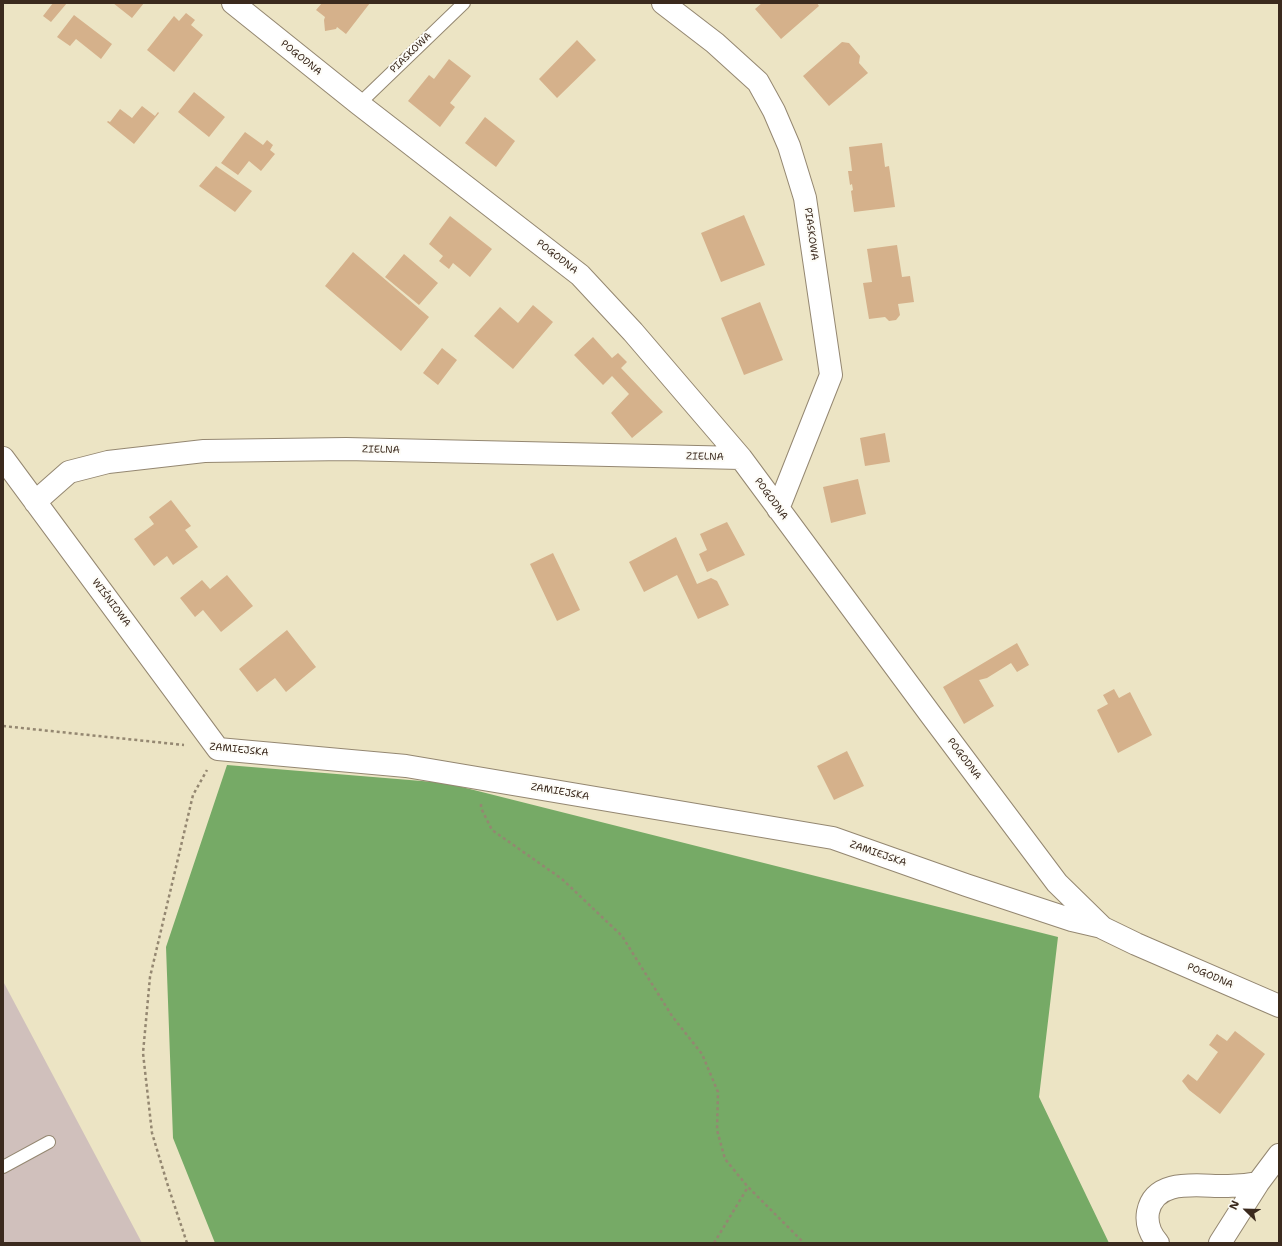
<!DOCTYPE html>
<meta charset="utf-8">
<style>
body{margin:0}
#map{position:relative;width:1282px;height:1246px;overflow:hidden;background:#ece4c4;font-family:"Shantell Sans",sans-serif}
canvas{display:block}
.frame{position:absolute;inset:0;border:4px solid #3b2a1e;pointer-events:none}
.north{position:absolute;left:1226px;top:1190px;width:40px;height:40px;-webkit-text-stroke:3px #fdfcf7;paint-order:stroke;rotate:293deg;font-size:11px;font-weight:700;line-height:16px;text-align:center;color:#3b2a1e}
.north::after{content:'';display:block;margin:auto;width:14px;height:18px;background:#3b2a1e;clip-path:polygon(50% 0,100% 100%,50% 72%,0 100%)}
</style>
<div id="map">
<canvas width="1282" height="1246"></canvas>
<div class="frame"></div>
<div class="north">N</div>
</div>
<script>
const g = document.querySelector('canvas').getContext('2d');
g.lineJoin = 'round';
function paint(path, color) {
  g.fillStyle = color;
  g.fill(path, 'evenodd');
}
function stroke(path, color, width, dash) {
  g.strokeStyle = color;
  g.lineWidth = width;
  g.lineCap = dash ? 'butt' : 'round';
  g.setLineDash(dash || []);
  g.stroke(path);
}
function label(font, color, halo, rows, align = 'center') {
  g.font = font + ' "Shantell Sans",sans-serif';
  g.lineWidth = 4;
  g.setLineDash([]);
  g.textBaseline = 'middle';
  g.strokeStyle = halo;
  g.fillStyle = color;
  for (const [text, x, y, turn = 0] of rows) {
    g.save();
    g.translate(x, y);
    g.rotate((+turn || 0) * Math.PI / 180);
    g.textAlign = isNaN(turn) ? turn : align;
    if (halo) g.strokeText(text, 0, 0);
    g.fillText(text, 0, 0);
    g.restore();
  }
}
paint(new Path2D(`
 M4,983L142,1243H3V984Z`), '#d0c0bc');
paint(new Path2D(`
 M227,765L446,783L1058,937L1039,1097L1109,1243H215L173,1138L166,947Z`), '#76aa66');
paint(new Path2D(`
 M53,3H67L51,22L43,16Z
 M113,3H144L132,18Z
 M322,3H370L346,34L337,27L336,29L325,31L324,20L325,17L316,10Z
 M762,3H817L819,6L781,39L755,9Z
 M186,13L195,20L191,25L203,35L174,72L147,50L174,16L179,21Z
 M74,15L112,44L101,59L76,39L70,46L57,37Z
 M577,40L596,60L557,98L539,79Z
 M842,42L849,43L860,56L859,63L868,73L829,106L803,76Z
 M449,59L471,76L450,103L455,107L440,127L408,101L429,75L434,79Z
 M194,92L225,117L209,137L178,112Z
 M142,106L155,116L158,112L159,113L134,144L107,122L108,121L110,122L120,109L132,118Z
 M485,117L515,141L496,167L465,143Z
 M245,132L263,145L267,140L273,145L270,150L275,154L261,171L249,161L238,175L221,163Z
 M882,143L885,167L889,166L895,207L854,212L851,191L853,190L852,184L850,185L848,171H852L849,147Z
 M216,166L252,191L235,212L199,186Z
 M744,215L765,265L721,282L701,233Z
 M450,216L492,249L470,277L453,263L449,269L439,261L443,256L429,244Z
 M897,245L902,277L910,276L914,302L898,304L900,315L896,320L889,321L885,317L869,319L863,283L872,282L867,249Z
 M353,252L429,317L401,351L325,286Z
 M404,254L438,283L419,305L385,277Z
 M760,302L783,360L744,375L721,318Z
 M533,305L553,322L513,369L474,336L500,307L518,323Z
 M593,337L612,358L618,353L627,362L621,368L663,412L632,438L611,413L629,394L612,376L603,385L574,355Z
 M442,348L457,360L438,385L423,373Z
 M885,433L890,462L865,466L860,438Z
 M858,479L866,514L831,523L823,487Z
 M171,500L191,526L185,530L198,547L173,565L167,556L154,566L134,539L154,524L149,517Z
 M727,522L745,555L707,572L699,554L707,550L700,534Z
 M676,537L697,584L711,578L717,581L729,605L698,619L677,575L644,592L629,562Z
 M553,553L580,610L557,621L530,564Z
 M227,575L253,606L221,632L203,610L195,617L180,598L202,580L210,589Z
 M287,630L316,667L286,692L275,678L257,692L239,669Z
 M1017,643L1029,665L1017,672L1011,663L987,678L979,680L994,706L964,724L943,687Z
 M1114,689L1119,698L1130,692L1152,735L1118,753L1097,710L1108,704L1103,695Z
 M847,751L864,786L834,800L817,766Z
 M1235,1031L1265,1054L1220,1114L1189,1090L1182,1081L1188,1074L1197,1081L1218,1052L1209,1045L1217,1034L1227,1041Z`), '#d5b18b');
const service = new Path2D(`
 M359,104L464,3
 M3,1167L49,1142`);
const minor = new Path2D(`
 M233,3L359,104L580,275L633,332L741,458L931,715L1057,883L1103,928L1136,944L1279,1006
 M663,3L715,43L758,82L774,111L789,146L805,198L831,375L778,509
 M3,458L218,749L406,766L833,838L966,885L1072,920L1102,927
 M35,502L69,472L108,462L204,451L346,449L741,458
 M1158,1243C1150,1234 1146,1224 1148,1212C1155,1176 1202,1187 1228,1186C1238,1186 1248,1185 1258,1183
 M1220,1243L1258,1183L1279,1155`);
stroke(service, '#948771', 14);
stroke(minor, '#948771', 24);
stroke(new Path2D(`
 M3,726L184,745
 M481,804V808L492,830L562,879L622,936L672,1016L702,1054L718,1092L717,1130L725,1159L748,1187L804,1243
 M187,1243L168,1186L152,1133L143,1053L150,977L193,795L207,770
 M714,1243L748,1187`), '#948771', 2.5, [3, 3]);
stroke(service, '#fff', 12);
stroke(minor, '#fff', 22);
label('10px', '#3b2a1e', '#fdfcf7', [
 ["PIASKOWA",411,53,-44],
 ["POGODNA",301,58,39],
 ["PIASKOWA",811,234,82],
 ["POGODNA",557,257,38],
 ["ZIELNA",381,450,1],
 ["ZIELNA",705,457,1],
 ["POGODNA",771,499,54],
 ["WIŚNIOWA",111,603,53],
 ["ZAMIEJSKA",239,750,6],
 ["POGODNA",964,759,53],
 ["ZAMIEJSKA",560,792,10],
 ["ZAMIEJSKA",878,854,19],
 ["POGODNA",1210,976,23]
]);
</script>
